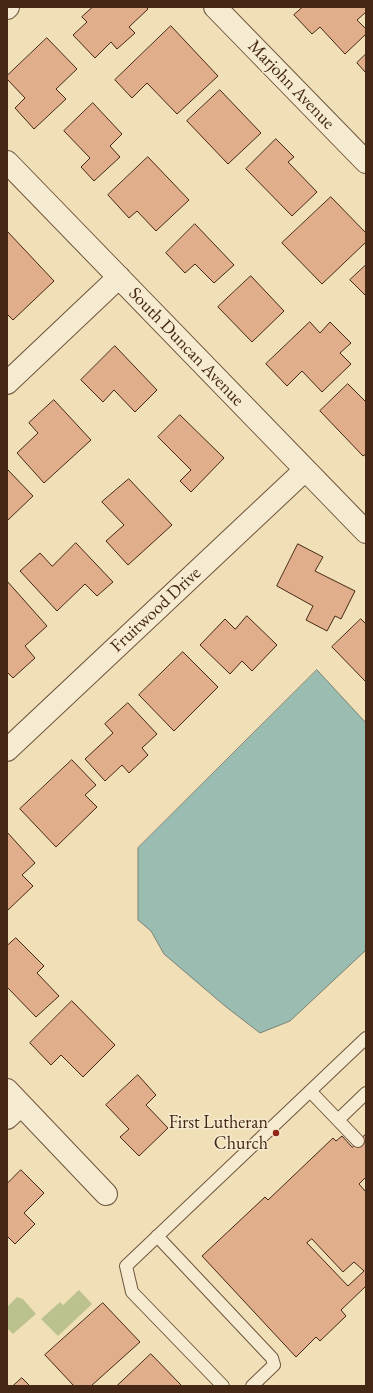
<!DOCTYPE html>
<style>
body{margin:0}
#map{position:relative;width:373px;height:1393px;overflow:hidden;background:#f1e0b7;font-family:"EB Garamond",serif}
canvas{display:block}
.frame{position:absolute;inset:0;border:8px solid #442715;pointer-events:none}
</style>
<div id="map">
<canvas width="373" height="1393"></canvas>
<div class="frame"></div>
</div>
<script>
const g = document.querySelector('canvas').getContext('2d');
g.lineJoin = 'round';
function paint(path, color) {
  g.fillStyle = color;
  g.fill(path, 'evenodd');
}
function stroke(path, color, width, dash) {
  g.strokeStyle = color;
  g.lineWidth = width;
  g.lineCap = dash ? 'butt' : 'round';
  g.setLineDash(dash || []);
  g.stroke(path);
}
function label(font, color, halo, rows, align = 'center') {
  g.font = font + ' "EB Garamond",serif';
  g.lineWidth = 3;
  g.setLineDash([]);
  g.textBaseline = 'middle';
  g.strokeStyle = halo;
  g.fillStyle = color;
  for (const [text, x, y, turn = 0] of rows) {
    g.save();
    g.translate(x, y);
    g.rotate((+turn || 0) * Math.PI / 180);
    g.textAlign = isNaN(turn) ? turn : align;
    if (halo) g.strokeText(text, 0, 0);
    g.fillText(text, 0, 0);
    g.restore();
  }
}
paint(new Path2D(`
 M79,1290L92,1304L58,1336L41,1319L60,1302L63,1305Z
 M17,1297L23,1299L36,1314L13,1334L7,1328V1307Z`), '#bcc28d');
const water = new Path2D(`
 M317,670L366,723V950L290,1021L260,1033L225,1006L164,954L151,931L138,920V848Z`);
paint(water, '#9bbdb1');
stroke(water, '#788173', 1);
const building = new Path2D(`
 M93,7H146L148,9L129,27L135,33L117,49L111,42L95,58L73,35L87,22L82,17Z
 M303,7H364L366,9V12L357,20L366,29V34L345,54L320,27L312,34L294,15Z
 M171,26L218,76L177,114L147,83L132,98L115,80Z
 M47,38L77,69L56,89L66,99L34,129L15,108L25,98L7,79V76Z
 M366,54V73L357,63Z
 M220,90L261,133L228,164L187,121Z
 M93,103L122,134L110,146L120,157L94,181L81,167L90,158L64,131Z
 M276,139L294,157L288,162L317,192L292,216L246,169Z
 M148,157L189,200L156,231L137,211L129,218L108,195Z
 M331,197L366,233V242L322,284L282,243Z
 M195,224L234,265L214,283L195,264L185,273L166,253Z
 M7,231L54,281L13,320L7,314Z
 M366,265V296L350,280Z
 M251,276L284,311L252,342L218,307Z
 M310,322L320,333L330,322L351,343L340,353L351,364L322,392L302,371L287,386L266,364Z
 M115,346L157,390L135,412L114,390L103,402L81,380Z
 M348,384L366,402V454L363,456L320,411Z
 M54,400L91,440L44,483L17,453L38,433L29,423Z
 M180,415L224,458L191,492L180,481L191,470L158,437Z
 M7,469L33,496L7,521Z
 M129,479L172,525L128,565L106,541L124,525L102,502Z
 M76,543L113,582L97,596L85,584L57,611L20,571L40,553L52,566Z
 M298,544L323,557L315,571L355,591L341,619L335,616L327,631L306,620L313,606L277,586Z
 M7,581L47,626L25,646L35,658L13,678L7,672Z
 M247,616L277,645L252,671L242,661L230,674L200,645L225,619L235,629Z
 M361,619L366,624V682L332,647Z
 M183,652L218,687L174,731L139,695Z
 M128,703L157,734L142,748L148,755L129,773L122,765L105,781L85,759L113,733L105,724Z
 M72,760L96,785L85,795L97,807L56,847L20,809Z
 M7,832L35,863L22,875L33,886L7,911Z
 M16,938L44,966L37,973L59,996L36,1017L7,987V946Z
 M72,1001L115,1045L83,1077L61,1055L51,1065L30,1043Z
 M138,1075L156,1095L146,1105L168,1128L139,1156L120,1137L129,1129L106,1105Z
 M366,1134V1177L359,1184L366,1192V1286L341,1310L346,1316L320,1341L316,1337L296,1357L202,1256L265,1197L268,1200L333,1138L336,1141L342,1136L352,1147ZM312,1239L343,1272L354,1262L364,1271L348,1286L307,1243Z
 M21,1170L44,1193L24,1213L35,1224L15,1244L7,1236V1184Z
 M103,1303L140,1342L91,1386H74L45,1355Z
 M151,1354L182,1386H117Z
 M22,1378L30,1386H13Z`);
paint(building, '#e1ae8b');
stroke(building, '#442715', 1);
const lane = new Path2D(`
 M310,1091L358,1141
 M338,1120L366,1093
 M157,1236L272,1358L274,1365L252,1386
 M223,1386L132,1292L126,1266L366,1038`);
const street = new Path2D(`
 M215,7L366,162
 M7,8L8,7
 M7,162L366,532
 M7,383L119,277
 M7,750L305,470
 M7,1090L106,1194
 M7,1118L21,1105`);
stroke(lane, '#6f553e', 14);
stroke(street, '#6f553e', 24);
stroke(lane, '#f6ebd0', 12);
stroke(street, '#f6ebd0', 22);
for (const [x, y, r, color] of [
 [276,1133,4,"#8f2418"]
]) {
  const dot = new Path2D();
  dot.arc(x, y, r, 0, 2 * Math.PI);
  g.fillStyle = color;
  g.fill(dot);
  stroke(dot, '#f6ebd0', 1.5);
}
label('18px', '#442715', '#f6ebd0', [
 ["Marjohn Avenue",291,85,46],
 ["South Duncan Avenue",186,347,46],
 ["Fruitwood Drive",156,610,-43]
]);
label('18px', '#442715', '#f6ebd0', [
 ["First Lutheran",268,1123],
 ["Church",268,1144]
], 'right');
</script>
